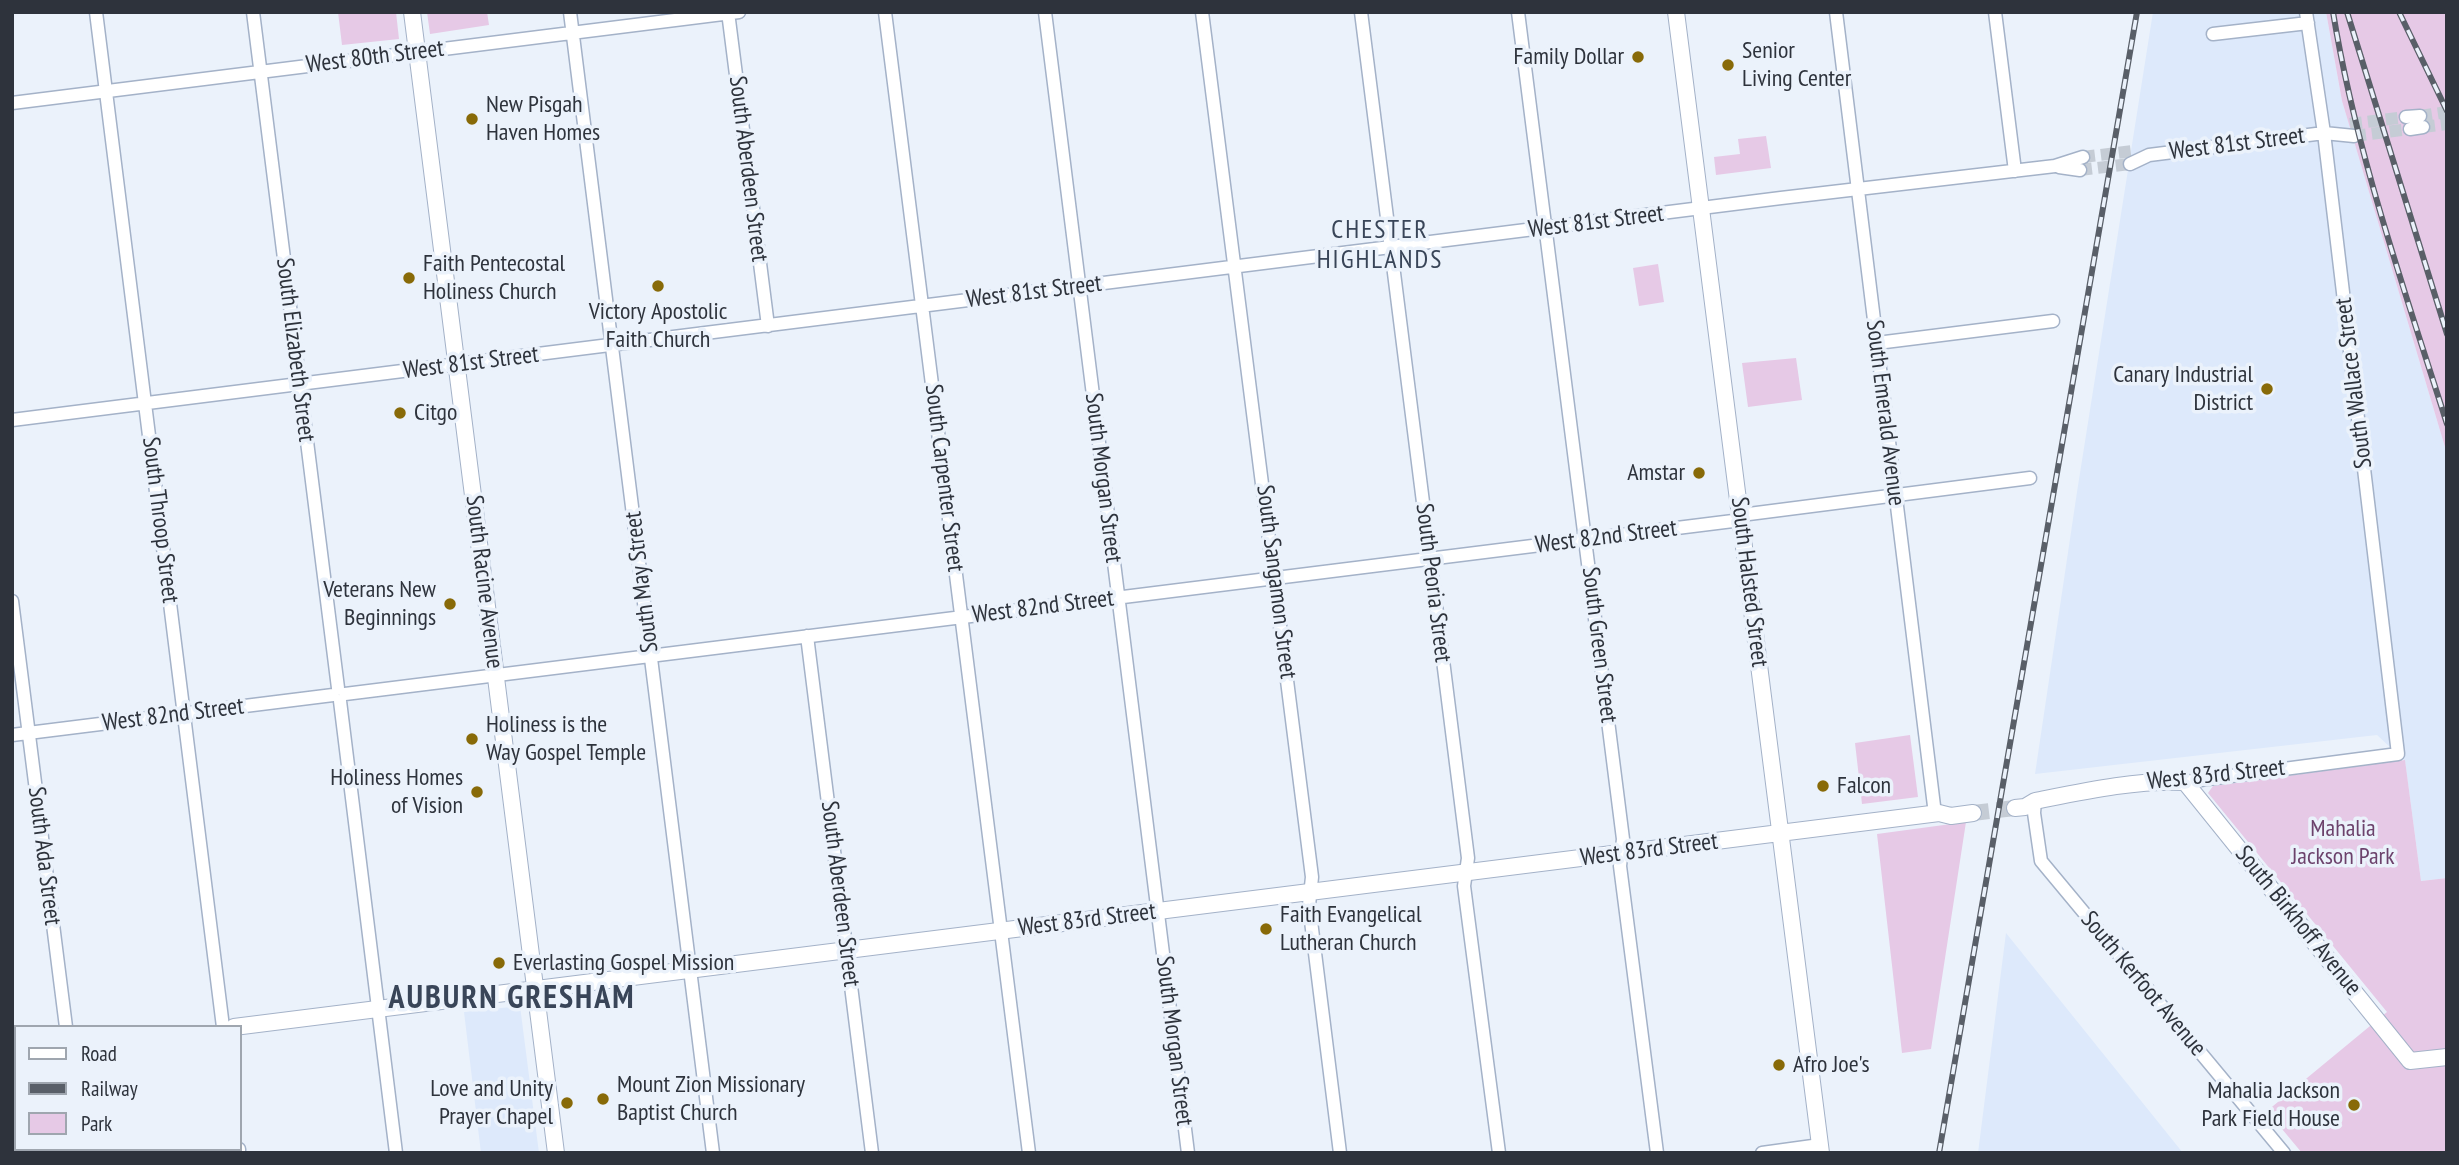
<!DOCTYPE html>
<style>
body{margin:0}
#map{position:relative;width:2459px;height:1165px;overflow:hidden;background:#ebf2fb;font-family:"PT Sans Narrow",sans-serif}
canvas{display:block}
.frame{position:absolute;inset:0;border:14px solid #2e333c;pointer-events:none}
.legend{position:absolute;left:14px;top:1025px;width:228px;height:126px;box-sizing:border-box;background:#ebf2fb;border:2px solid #9fa6af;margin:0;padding:9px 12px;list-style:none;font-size:21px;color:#2e333c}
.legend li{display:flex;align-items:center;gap:14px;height:35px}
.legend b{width:35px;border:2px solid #9fa6af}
</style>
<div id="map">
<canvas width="2459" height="1165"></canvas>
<div class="frame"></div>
<ul class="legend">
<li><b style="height:9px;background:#fff"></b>Road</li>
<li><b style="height:9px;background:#595f68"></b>Railway</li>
<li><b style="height:19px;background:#e6c9e6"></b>Park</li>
</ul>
</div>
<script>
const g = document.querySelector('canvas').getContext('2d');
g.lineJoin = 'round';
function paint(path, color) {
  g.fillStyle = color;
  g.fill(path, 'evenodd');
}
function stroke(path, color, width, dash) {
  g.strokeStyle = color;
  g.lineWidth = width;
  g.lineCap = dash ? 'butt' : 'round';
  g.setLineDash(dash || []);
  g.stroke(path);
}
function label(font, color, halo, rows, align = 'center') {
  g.font = font + ' "PT Sans Narrow",sans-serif';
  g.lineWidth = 7;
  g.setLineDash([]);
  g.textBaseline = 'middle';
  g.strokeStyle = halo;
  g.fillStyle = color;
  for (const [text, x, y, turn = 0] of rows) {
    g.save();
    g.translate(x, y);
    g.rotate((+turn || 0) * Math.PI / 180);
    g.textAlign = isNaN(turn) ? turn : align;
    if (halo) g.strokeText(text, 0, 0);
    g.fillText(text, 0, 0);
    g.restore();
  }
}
paint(new Path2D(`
 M2153,12H2326L2342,101L2447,454V878L2421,881L2405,761L2377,735L2035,774L2077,492Z
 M2006,933L2183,1153H1978Z
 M520,1006L539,1153H481L464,1012Z`), '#dde9fb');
paint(new Path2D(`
 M338,12H396L399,39L342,45Z
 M427,12H487L489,25L430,34Z
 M2326,12H2447V454L2342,101Z
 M1766,136L1771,168L1716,175L1714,157L1740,154L1738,139Z
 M1658,264L1664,302L1639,306L1633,268Z
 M1796,358L1802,400L1748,407L1742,363Z
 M1910,735L1918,797L1862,804L1855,743Z
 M2405,760L2421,881L2447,878V1153H2302L2267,1111L2387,1012L2208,793L2213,786Z
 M1966,822L1931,1049L1902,1053L1877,834Z`), '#e6c9e6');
stroke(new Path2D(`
 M2420,116L2447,112
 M2350,124L2406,117
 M2423,127L2447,124
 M2354,136L2410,129
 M2083,157L2133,151
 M2080,170L2130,164`), '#c5ccd5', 12, [12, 6]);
stroke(new Path2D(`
 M1973,813L2015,808`), '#c5ccd5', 16, [16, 8]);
const street = new Path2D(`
 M96,12L223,1027
 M253,12L338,688
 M570,12L713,1153
 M728,12L768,326
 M885,12L1029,1153
 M1045,12L1188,1153
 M1202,12L1312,877L1309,905L1340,1153
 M1361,12L1468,858L1464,886L1499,1153
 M1518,12L1623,839L1620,866L1657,1153
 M1836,12L1935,814
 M1995,12L2015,171
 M2213,34L2308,23
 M12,103L739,12
 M2406,117L2420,116
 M2410,129L2423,127
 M2130,164L2149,155L2324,133L2354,136
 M2059,167L2080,170
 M1877,343L2053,321
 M12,420L1781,198L2055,166L2083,157
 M1741,515L2030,478
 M12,601L66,1027
 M807,636L872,1153
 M345,694L1741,520
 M340,701L396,1153
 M12,735L333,695
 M2185,782L2398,754L2324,133L2306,12
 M2035,801L2034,813L2041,861L2284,1153
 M81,1149V1153
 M239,1149V1153
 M1762,1153L1820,1145`);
const secondary = new Path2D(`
 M412,12L556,1153
 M1676,12L1821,1153
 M2015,808L2025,807L2035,801C2085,791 2134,780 2185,782L2410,1061L2447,1057
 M234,1027L1939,813L1951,816L1973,813
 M12,1055L16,1054`);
stroke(street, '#a4b2c8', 15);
stroke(secondary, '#a4b2c8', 18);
stroke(street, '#fff', 12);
stroke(secondary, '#fff', 16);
const rail = new Path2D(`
 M2333,12C2356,153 2404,288 2447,424
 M2347,12L2447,334
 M2399,12L2447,111
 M1939,1153L2137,12`);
stroke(rail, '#595f68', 6);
stroke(rail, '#ebf2fb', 3.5, [10]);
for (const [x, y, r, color] of [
 [1638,57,7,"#886a08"],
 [1728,65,7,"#886a08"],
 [472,119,7,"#886a08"],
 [409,278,7,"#886a08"],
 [658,286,7,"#886a08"],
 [2267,389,7,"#886a08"],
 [400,413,7,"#886a08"],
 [1699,473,7,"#886a08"],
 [450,604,7,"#886a08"],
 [472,739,7,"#886a08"],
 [1823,786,7,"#886a08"],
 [477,792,7,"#886a08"],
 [1266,929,7,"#886a08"],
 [499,963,7,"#886a08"],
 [1779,1065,7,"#886a08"],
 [603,1099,7,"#886a08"],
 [567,1103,7,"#886a08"],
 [2354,1105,7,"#886a08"]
]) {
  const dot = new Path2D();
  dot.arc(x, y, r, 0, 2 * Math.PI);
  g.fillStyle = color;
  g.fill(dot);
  stroke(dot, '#ebf2fb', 2.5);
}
label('24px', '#2e333c', '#ebf2fb', [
 ["Senior",1742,51],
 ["Living Center",1742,79],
 ["Family Dollar",1624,57,"right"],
 ["New Pisgah",486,105],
 ["Haven Homes",486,133],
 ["Faith Pentecostal",423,264],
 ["Holiness Church",423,292],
 ["Victory Apostolic",658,312,"center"],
 ["Faith Church",658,340,"center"],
 ["Canary Industrial",2253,375,"right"],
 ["District",2253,403,"right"],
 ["Citgo",414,413],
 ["Amstar",1685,473,"right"],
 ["Veterans New",436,590,"right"],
 ["Beginnings",436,618,"right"],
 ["Holiness is the",486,725],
 ["Way Gospel Temple",486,753],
 ["Holiness Homes",463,778,"right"],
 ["of Vision",463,806,"right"],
 ["Falcon",1837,786],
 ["Faith Evangelical",1280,915],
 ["Lutheran Church",1280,943],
 ["Everlasting Gospel Mission",513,963],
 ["Afro Joe's",1793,1065],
 ["Mount Zion Missionary",617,1085],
 ["Baptist Church",617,1113],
 ["Love and Unity",553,1089,"right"],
 ["Prayer Chapel",553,1117,"right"],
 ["Mahalia Jackson",2340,1091,"right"],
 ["Park Field House",2340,1119,"right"]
], 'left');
label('24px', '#2e333c', '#ebf2fb', [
 ["West 80th Street",375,57,-7],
 ["West 81st Street",2237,144,-7],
 ["South Aberdeen Street",748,169,83],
 ["West 81st Street",1596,222,-7],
 ["West 81st Street",1034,292,-7],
 ["South Elizabeth Street",295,350,83],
 ["West 81st Street",471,363,-7],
 ["South Wallace Street",2354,383,-97],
 ["South Emerald Avenue",1885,413,83],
 ["South Carpenter Street",944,478,83],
 ["South Morgan Street",1103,478,83],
 ["South Throop Street",160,520,83],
 ["West 82nd Street",1606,537,-7],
 ["South Racine Avenue",484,582,83],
 ["South May Street",642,582,-97],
 ["South Sangamon Street",1276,582,83],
 ["South Halsted Street",1749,582,83],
 ["South Peoria Street",1433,583,83],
 ["West 82nd Street",1043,607,-7],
 ["South Green Street",1599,645,83],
 ["West 82nd Street",173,715,-7],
 ["West 83rd Street",2216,775,-6],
 ["West 83rd Street",1649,850,-7],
 ["South Ada Street",44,856,83],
 ["South Aberdeen Street",840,894,83],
 ["West 83rd Street",1087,920,-7],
 ["South Birkhoff Avenue",2298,921,51],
 ["South Kerfoot Avenue",2143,984,50],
 ["South Morgan Street",1174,1041,83]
]);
label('24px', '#6c426c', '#ebf2fb', [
 ["Mahalia",2343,829],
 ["Jackson Park",2343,857]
]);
g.letterSpacing = '2px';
label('26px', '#394558', '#ebf2fb', [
 ["CHESTER",1380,231],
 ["HIGHLANDS",1380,261]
]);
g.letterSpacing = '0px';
g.letterSpacing = '2px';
label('bold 32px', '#394558', '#ebf2fb', [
 ["AUBURN GRESHAM",512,999]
]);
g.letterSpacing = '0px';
</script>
